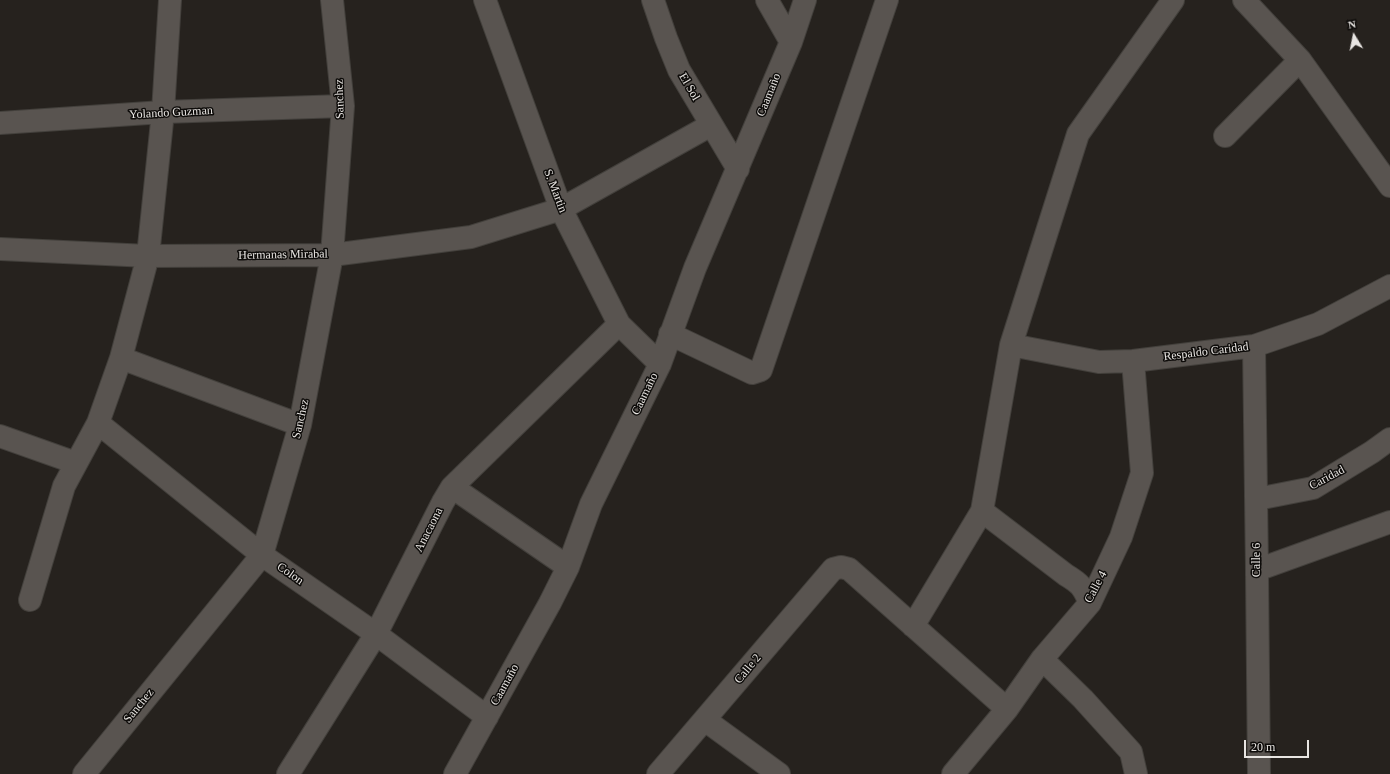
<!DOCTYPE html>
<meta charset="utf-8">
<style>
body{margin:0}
#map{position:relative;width:1390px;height:774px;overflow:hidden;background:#26221e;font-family:"Times New Roman",serif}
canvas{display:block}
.north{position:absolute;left:1334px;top:16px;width:40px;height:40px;-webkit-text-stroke:3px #0e0c0a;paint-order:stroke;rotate:350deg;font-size:11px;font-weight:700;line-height:16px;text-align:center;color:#e8e5e2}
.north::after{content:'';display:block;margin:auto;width:14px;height:18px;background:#e8e5e2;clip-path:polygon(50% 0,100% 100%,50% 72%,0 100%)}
.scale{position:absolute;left:1244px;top:740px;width:65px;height:18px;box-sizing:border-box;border:2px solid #e8e5e2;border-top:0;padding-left:5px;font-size:12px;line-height:14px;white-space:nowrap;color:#e8e5e2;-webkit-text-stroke:3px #0e0c0a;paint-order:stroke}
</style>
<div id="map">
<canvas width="1390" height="774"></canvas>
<div class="north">N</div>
<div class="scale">20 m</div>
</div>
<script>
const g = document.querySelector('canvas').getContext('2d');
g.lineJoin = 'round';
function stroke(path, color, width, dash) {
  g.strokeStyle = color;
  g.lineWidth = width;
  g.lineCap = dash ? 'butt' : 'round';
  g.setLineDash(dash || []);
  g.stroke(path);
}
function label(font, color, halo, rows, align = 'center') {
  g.font = font + ' "Times New Roman",serif';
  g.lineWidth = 3;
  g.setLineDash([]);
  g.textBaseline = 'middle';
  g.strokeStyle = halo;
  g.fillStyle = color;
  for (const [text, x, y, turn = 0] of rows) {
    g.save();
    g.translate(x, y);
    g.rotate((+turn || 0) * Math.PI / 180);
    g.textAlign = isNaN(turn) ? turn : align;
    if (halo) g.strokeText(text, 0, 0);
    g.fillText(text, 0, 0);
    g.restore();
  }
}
const minor = new Path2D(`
 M485,0L561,209L619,324L660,364
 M653,0L666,38L679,70L738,169
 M767,0L791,42
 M1244,0L1300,60L1390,186
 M0,123L163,112L343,106
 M1225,136L1300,60
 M0,249L148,256L332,255L471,237L561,209L711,125
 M670,334L752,373L761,370L887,0
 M1011,345L1099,362L1133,361L1254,346L1318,324L1390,286
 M1254,346C1257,489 1257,631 1259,774
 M121,358L300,425
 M98,423L262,555L376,634L487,717
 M0,436L76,463
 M452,487L568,567
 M1257,499L1313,488L1372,452L1390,439
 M982,511L1066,575C1081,584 1083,587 1090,603
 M1257,570L1390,522
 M30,600L64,486L98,423L121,358L148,256L163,112L170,0
 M913,626L982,511L1011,345L1078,134L1173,0
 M1042,659L1083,699L1131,752L1136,774
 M705,720L779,774
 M84,774L262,555L300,425L332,255L343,106L332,0
 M288,774L376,634L443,502L452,487L619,324
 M455,774L550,603L568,567L591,504L660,364L695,268L791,42L805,0
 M658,774L833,569L841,567L849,569L1007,709
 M953,774L1007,709L1042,659L1090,603L1121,537L1142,473L1133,361`);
stroke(minor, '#43403c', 24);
stroke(minor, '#595450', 22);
label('12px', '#e8e5e2', '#0e0c0a', [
 ["El Sol",689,87,60],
 ["Caamaño",769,95,-68],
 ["Sanchez",340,99,-92],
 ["Yolando Guzman",171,113,-3],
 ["S. Martin",555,191,69],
 ["Hermanas Mirabal",283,255,-1],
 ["Respaldo Caridad",1206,352,-7],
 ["Caamaño",645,394,-64],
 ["Sanchez",301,419,-77],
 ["Caridad",1327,478,-28],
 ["Anacaona",429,530,-63],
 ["Calle 6",1257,560,-90],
 ["Colon",290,574,35],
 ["Calle 4",1096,587,-62],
 ["Calle 2",748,669,-50],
 ["Caamaño",505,685,-61],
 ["Sanchez",139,706,-51]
]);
</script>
